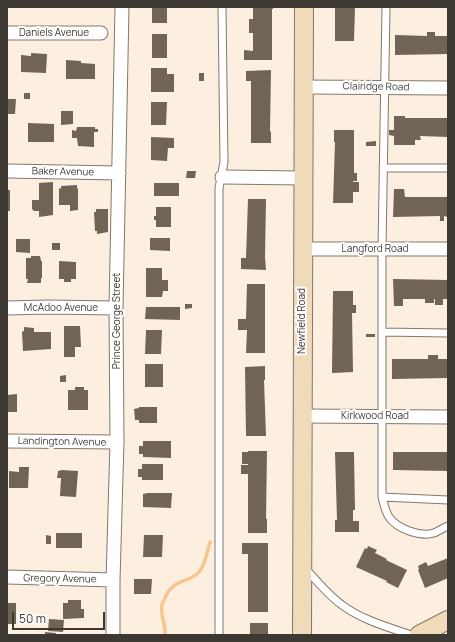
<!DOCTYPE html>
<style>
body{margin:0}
#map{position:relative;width:455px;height:642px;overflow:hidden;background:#fdefe0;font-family:Manrope,sans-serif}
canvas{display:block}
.frame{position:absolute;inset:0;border:8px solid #3d3832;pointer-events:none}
.scale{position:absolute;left:12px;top:612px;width:93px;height:18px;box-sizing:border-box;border:2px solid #3d3832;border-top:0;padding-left:5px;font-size:12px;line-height:14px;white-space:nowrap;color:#3d3832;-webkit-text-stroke:3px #fff;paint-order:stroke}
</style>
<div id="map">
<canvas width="455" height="642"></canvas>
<div class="frame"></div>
<div class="scale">50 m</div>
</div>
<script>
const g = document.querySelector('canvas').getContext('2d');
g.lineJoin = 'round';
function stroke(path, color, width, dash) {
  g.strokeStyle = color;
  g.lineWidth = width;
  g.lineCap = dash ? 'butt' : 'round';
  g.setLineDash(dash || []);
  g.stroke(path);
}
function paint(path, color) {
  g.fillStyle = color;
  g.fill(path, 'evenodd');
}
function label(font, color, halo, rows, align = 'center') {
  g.font = font + ' Manrope,sans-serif';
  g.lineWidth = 4;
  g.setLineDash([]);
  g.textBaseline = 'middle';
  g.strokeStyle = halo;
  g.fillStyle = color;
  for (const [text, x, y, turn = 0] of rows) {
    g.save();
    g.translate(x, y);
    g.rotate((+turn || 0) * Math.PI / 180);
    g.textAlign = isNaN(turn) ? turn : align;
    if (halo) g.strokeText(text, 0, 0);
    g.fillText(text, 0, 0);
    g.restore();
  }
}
stroke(new Path2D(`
 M165,635C166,625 160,615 162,605C162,602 165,599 166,596C173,580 186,583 197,574C205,567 207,552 210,542`), '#f7c58d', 3.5);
paint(new Path2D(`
 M152,7H167V23H152Z
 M253,7H273V9H272V60H244V50L253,51V33H249V19H253Z
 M335,7H355L354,41H335Z
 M427,32H435V36H448V54L395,55V35L427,36Z
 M152,34H167V58H152Z
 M31,53L47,54L46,73L21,72V55L31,56Z
 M66,60L81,61V63L95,64V79H66Z
 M151,68H167V74H174V92H151Z
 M271,70L270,131L271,132V143H251V81H246V71Z
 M199,73H204V81H199Z
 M24,93H30V99H24Z
 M7,99H16L15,114H8V110H7Z
 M151,102H167L166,125H151Z
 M61,111H73V124L61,125Z
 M394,116H405V118H448V137L420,136L421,140H415V145H394V136L389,135V130H394Z
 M28,123L54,124V142H28Z
 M77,127H95V129H98V132H94V147L78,146L77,138H72V130L76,131Z
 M334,130H354V173H357V181H353V182H359V192H353V203H333L335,142H334Z
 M151,137L174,138V148H168L167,161L151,160Z
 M376,141V146H366V142Z
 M187,171H196L195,178H186Z
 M53,182V215L39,217V211H34L32,209V200H39V183Z
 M154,183H179V196H154Z
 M77,185V188L78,189V210L70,211V205H59V188L61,189V186Z
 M394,189H404L405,197H448V217L444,216V221H440V216L393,217Z
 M7,190H10V211H7Z
 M248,199H266L265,257L266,270L241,269V258H246Z
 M156,207H171V227H156V220H154V216H156Z
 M96,209H108V232L97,234V231H95L94,212H96Z
 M150,238H170V251L150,250Z
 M16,239H30V253L16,252Z
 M52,243H60V250H52Z
 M31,256H40L41,261H42V278H41V283H27L28,279H26V258H31Z
 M59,261L76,262V279H71V282H64V279H59Z
 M146,268H162V280H168V291H163L162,297H146Z
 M393,279L448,280V299H443V305H435V299H434V303H425V299H403V306H394Z
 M247,284H265V353H246L247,330H238V319H246Z
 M333,291H353V305H356V313H352L353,372L332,373Z
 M185,304H192V308L185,309Z
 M146,307H180V320L145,319Z
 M64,326H80L81,347H75V357H64Z
 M24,327L34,328V332H51V349L23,351L22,332L24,331Z
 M146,330H162L161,354H145Z
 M366,334H375V337H366Z
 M428,355H438V359H448V378L392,379V359H428Z
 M145,364H163V387H145Z
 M265,366V380H264L266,436H246L245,367Z
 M66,375V382H60V376Z
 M75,387H84V390H88V410H68V390H75Z
 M17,394V412H7V395Z
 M139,407H157V423H139V420H135L134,409L139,408Z
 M143,441H171V458L143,457V454H139V446H143Z
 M248,451H267L266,519H267V533H248V474H241V465H248V464H242V452H248Z
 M335,452H354L355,510H353V521H359V532H335V520H337Z
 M393,452H448V471L393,470Z
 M142,464H163V480H142V477H138V469H142Z
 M19,467H29L28,488H9V471L19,472Z
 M62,470L78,471L76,497L60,496L61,478H57L58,471Z
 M148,493H172L171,508L143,507V494Z
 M56,533H82V548H56Z
 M46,535L51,536V544H46Z
 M144,535H163L162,557H143Z
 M242,543H268V612H248V554H242Z
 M368,546L377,550L375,553L387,559L386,560L407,570L398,588L386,582L387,581L356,567L365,548L367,549Z
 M448,558V578L425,588L418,570L419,569L418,566L426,562L428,566Z
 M134,579H152L151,594H134Z
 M68,600H81V609H84V618L63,619V603H68Z
 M7,603H16V624H7Z
 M49,619L64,620L63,632L48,631Z
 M250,623H268V635H250Z
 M45,632L56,633V635H45Z`), '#706457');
const lane = new Path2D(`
 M386,7L382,249V497C384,504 385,511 389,517C397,529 420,537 434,533C439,531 443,528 448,526
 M383,168H448
 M383,332L448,333
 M382,497L448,500
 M305,568C317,581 328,595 342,605C362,620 388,627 411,635
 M219,635V188L224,162L222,7`);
const street = new Path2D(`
 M7,33H101
 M303,87L448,88
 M7,171L119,173
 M222,177L303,178
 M303,249H448
 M7,308L47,307L116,308
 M302,416L448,417
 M7,441L117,442
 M7,577L113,580
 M113,635V580L117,442L116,308L122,7`);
const secondary = new Path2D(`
 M302,635L304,7
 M419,635L448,620`);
stroke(lane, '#84776a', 9);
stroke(street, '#84776a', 15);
stroke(secondary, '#84776a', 20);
stroke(lane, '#fff', 7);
stroke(street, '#fff', 13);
stroke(secondary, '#efdab9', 18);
label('10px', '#3d3832', '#fff', [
 ["Daniels Avenue",54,33],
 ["Clairidge Road",376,87,1],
 ["Baker Avenue",63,172,1],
 ["Langford Road",375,249],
 ["McAdoo Avenue",61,308],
 ["Prince George Street",117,321,-90],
 ["Newfield Road",302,321,-90],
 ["Kirkwood Road",375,416],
 ["Landington Avenue",62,442,1],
 ["Gregory Avenue",60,579,1]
]);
</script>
